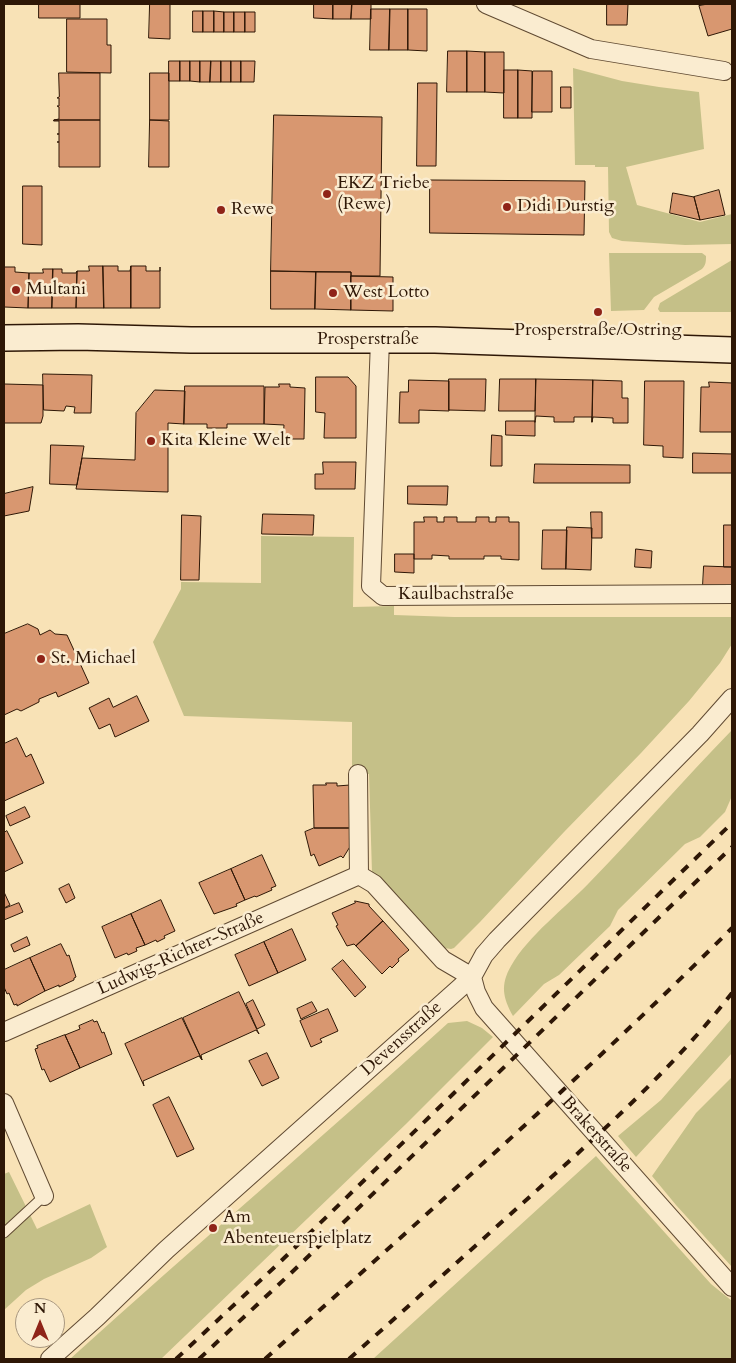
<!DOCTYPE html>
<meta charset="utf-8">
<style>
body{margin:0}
#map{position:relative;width:736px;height:1363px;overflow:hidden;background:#f8e2b6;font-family:Cardo,serif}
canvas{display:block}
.frame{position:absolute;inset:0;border:5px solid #2e1706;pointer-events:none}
.north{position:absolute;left:15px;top:1298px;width:50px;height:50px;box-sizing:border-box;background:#faecd0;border:1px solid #a8977f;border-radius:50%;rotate:0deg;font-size:14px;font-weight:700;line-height:20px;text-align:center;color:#2e1706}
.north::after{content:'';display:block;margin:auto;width:18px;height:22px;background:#8f2418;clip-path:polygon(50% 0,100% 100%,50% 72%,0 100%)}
</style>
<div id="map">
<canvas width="736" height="1363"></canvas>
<div class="frame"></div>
<div class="north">N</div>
</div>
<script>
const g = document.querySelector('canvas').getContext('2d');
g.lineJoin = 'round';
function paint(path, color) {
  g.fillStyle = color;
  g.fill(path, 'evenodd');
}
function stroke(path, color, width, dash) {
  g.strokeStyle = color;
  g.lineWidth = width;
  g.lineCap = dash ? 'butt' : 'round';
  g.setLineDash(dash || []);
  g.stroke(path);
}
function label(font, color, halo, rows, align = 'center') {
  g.font = font + ' Cardo,serif';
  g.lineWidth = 5;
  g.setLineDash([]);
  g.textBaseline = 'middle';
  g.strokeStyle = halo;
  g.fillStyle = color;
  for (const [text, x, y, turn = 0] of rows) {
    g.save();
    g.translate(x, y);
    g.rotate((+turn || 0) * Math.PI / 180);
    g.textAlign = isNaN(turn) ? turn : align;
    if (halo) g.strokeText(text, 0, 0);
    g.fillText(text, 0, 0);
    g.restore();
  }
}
paint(new Path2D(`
 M573,68L622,81L659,87L699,92L704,149L626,167L637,205L700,222L732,214V244L685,245L622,241L612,238L609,232L608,167H595V165H575Z
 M609,253H702L706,256C706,261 706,265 702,269L654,297L644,310L611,311Z
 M732,260V312H660L658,309L660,303Z
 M261,536L354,537L353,607L394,606V615L454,617H732V644L720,663L689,701L641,753L564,832L480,922L454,948L451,949L437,947L372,873L369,774H352V722L184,716L153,642L181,589V582L261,583Z
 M732,730V796L725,812L700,837L685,844L618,910L610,926L559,975L544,984L513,1016C503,998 500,985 511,966C528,936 565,908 589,883C638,833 683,780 732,730Z
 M732,1018V1053L636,1157L618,1136L661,1100Z
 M467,1021L482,1028L493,1037L406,1124L161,1359H70C195,1246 323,1137 448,1023Z
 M732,1077V1267L676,1205L652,1176L696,1113Z
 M596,1156L711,1284L732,1301V1359H373Z
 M9,1172L37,1229L90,1204L107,1247L91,1258L44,1279L26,1290L4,1310V1174Z`), '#c5c088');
const building = new Path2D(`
 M39,4H80V18H39Z
 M150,4H170V39L149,38Z
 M314,4H333V19L314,18Z
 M333,4H352L351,19H333Z
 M352,4H371V19H351Z
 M607,4H628L627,25H607Z
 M708,4H732V29L708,36L699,6Z
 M371,9H390L389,50H370Z
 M390,9H408V50H389Z
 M408,9H427V51L408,50Z
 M193,11H203V32H193Z
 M203,11H214V32H203Z
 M214,11L224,12V32H214Z
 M224,12H234V32H224Z
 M234,12H245V32H234Z
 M245,12H255V32H245Z
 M67,19H107V45H111V73L67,72Z
 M448,51H467V92H447Z
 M467,51L485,52V92H467Z
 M485,52H504V93L485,92Z
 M169,61H180V81H169Z
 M180,61H190V81H180Z
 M190,61H200V82L190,81Z
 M200,61H211L210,82H200Z
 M211,61H221V82H210Z
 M221,61H231V82H221Z
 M231,61H241V82H231Z
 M241,61H255L254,82H241Z
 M504,70H518V118H504Z
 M518,70L532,71V118H518Z
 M533,71H552V112H532Z
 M59,73H100V120H54L59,119V107L57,106H59V98H57L59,97Z
 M150,73H169V120H150Z
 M418,83H437L436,166H417Z
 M561,87H571V108H561Z
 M274,115L382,117L380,276H351V272L271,271Z
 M54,120H100V167H59V142H57H59V134H57H59V121H54Z
 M150,120L169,121V167H149Z
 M430,180L585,181L584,235L430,233Z
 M23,186H42V245L23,244Z
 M719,190L725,215L700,220L694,197Z
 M673,193L694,197L700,220L670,213Z
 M89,266H103L104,308H76L77,271H89Z
 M103,266H118V271H130L131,266V308H104Z
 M131,266H146V271H160V267V308H131Z
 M4,267H15V272L29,273L28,308L4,307Z
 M43,269H53L52,308H28L29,273H43Z
 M53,269H62V273H76L77,271L76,308H52Z
 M271,271L316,272L315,309H271Z
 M316,272H351V310L315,309Z
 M351,276L393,277V311L351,310Z
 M43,374L92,375L91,413H74L75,407L66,406L64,411L44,410Z
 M316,377H348L356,386V438H324L325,413L316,412Z
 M449,379H486L485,411L449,410Z
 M500,379H536L535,411H499Z
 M536,379L593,380L592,422V417H574V422H554V417L536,416L535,422Z
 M409,380L449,381V411L419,410V423H399L400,392H408Z
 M593,380L622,381V398H628V423H613V418L593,417L592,422Z
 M645,381H684L683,458L663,457V446L644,445Z
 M709,382L732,383V432H700L701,387H709Z
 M4,384L43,385V416L41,423H4Z
 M279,384H290V387L305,388L304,439H283L284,425L264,424L265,387H279Z
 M185,386H264V424H227V428H207V424H184Z
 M155,390L185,391L184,424L168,423V492L76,489L82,458L135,460L136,413Z
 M506,421H535V436L506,435Z
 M492,435L502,436V466H491Z
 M51,445L84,446L77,485L50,484Z
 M693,453L732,454V473H693Z
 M323,462H356L355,489H315V474H323Z
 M535,464L630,465V483H534Z
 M408,486H448L447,505L408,504Z
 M33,487L29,511L4,516V494Z
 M591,512H602V538H592Z
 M263,514L314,515L313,535L262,534Z
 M182,515L201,516L199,580H181Z
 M424,517H437V522H444V517H457V522H476V517H489V522H496V517H509V522H519V560L501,559V556H484V559H449V556L432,555V559H414V522H424Z
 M724,525H732V567H724Z
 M567,527L592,528L591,570L566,569Z
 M543,530H567L566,569H542Z
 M636,549L652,551L651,568L635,567Z
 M395,554H414V573L395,572Z
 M704,566L732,567V585H703Z
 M28,624L38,629L40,635L50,630L55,634L67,635L89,683L58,697L56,692L39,699V702L21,711L17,709L4,715V634Z
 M137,696L149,721L115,737L110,724L99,729L89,708L109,698L113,707Z
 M17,738L26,757L31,754L44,783L4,801V744Z
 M326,783H337V786L350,785L351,828H314L313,785H326Z
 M25,807L30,817L10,826L6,816Z
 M314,828H351V845L343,858L341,856L319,866L314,854L311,856L305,832Z
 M7,831L23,863L4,872V833Z
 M262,855L276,886L271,888L272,890L256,897L255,896L245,900L231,869Z
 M231,869L245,900L236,904L237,906L214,914L199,883Z
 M69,884L75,898L66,903L59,889Z
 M4,892L10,905L4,908Z
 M161,900L175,931L164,936L165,938L157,942L156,940L145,945L131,914Z
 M355,901L369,904V906L383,921L356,946L354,944L347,946L336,926L338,925L332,913L355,903Z
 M19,903L23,912L4,920V909Z
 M131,914L145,945L136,948L137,951L128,955L127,953L115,958L102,927Z
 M383,921L409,950L398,959L399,961L392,968L390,966L382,974L356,946Z
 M292,929L306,960L278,973L264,942Z
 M27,937L30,945L14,952L11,945Z
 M264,942L278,973L249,986L235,955Z
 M61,944L67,956L69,955L76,977L74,978V980L59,987V985L45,991L30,958Z
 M30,958L45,991L17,1006V1004L14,1005L9,993L7,994L4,987V970Z
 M343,960L366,987L355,997L332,969Z
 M239,992L259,1034L256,1030L201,1055L202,1060L183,1018Z
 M253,1000L265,1025L257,1029L246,1004Z
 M312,1002L317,1011L301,1019L297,1009Z
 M328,1009L338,1031L320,1039L322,1042L311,1047L300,1021Z
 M182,1018L202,1060L199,1056L143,1081L144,1086L125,1044Z
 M93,1020L94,1022L97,1021L102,1033L104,1032L112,1054L80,1068L65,1035L80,1029L79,1026Z
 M65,1035L80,1068L50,1082L44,1069L42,1070L35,1049L38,1048L37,1046Z
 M267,1053L279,1078L262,1086L249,1061Z
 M169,1097L194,1149L177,1157L153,1105Z`);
paint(building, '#d89770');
stroke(building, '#2e1706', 1);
const lane = new Path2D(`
 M4,1233L44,1196`);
const street = new Path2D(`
 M486,4L591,49L724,71
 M380,340L371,586L383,596L732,594
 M358,774L359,875
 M359,875L374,884L443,960L472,977
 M472,977L476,992L484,1008L732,1287
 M4,1032L359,875
 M4,1103L44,1196
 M50,1359L97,1317L166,1250L472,977L484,955L497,940L700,734L732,698`);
const secondary = new Path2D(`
 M4,338L78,337L191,340H435L732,350`);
stroke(lane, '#604a32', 11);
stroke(street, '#604a32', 20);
stroke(secondary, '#2e1706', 28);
stroke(lane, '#faecd0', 9);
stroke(street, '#faecd0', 18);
stroke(secondary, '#faecd0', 25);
stroke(new Path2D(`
 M176,1359L279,1263L732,823
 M199,1359L290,1274L732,847
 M265,1359C423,1217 582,1078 732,928
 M349,1359C411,1304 473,1248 535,1192C605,1129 674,1067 732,993`), '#2e1706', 4, [9, 9]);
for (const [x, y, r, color] of [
 [327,194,5,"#8f2418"],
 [507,207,5,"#8f2418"],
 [221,210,5,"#8f2418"],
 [16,290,5,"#8f2418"],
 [333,293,5,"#8f2418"],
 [598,312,5,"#8f2418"],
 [151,441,5,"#8f2418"],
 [41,659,5,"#8f2418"],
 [213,1228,5,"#8f2418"]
]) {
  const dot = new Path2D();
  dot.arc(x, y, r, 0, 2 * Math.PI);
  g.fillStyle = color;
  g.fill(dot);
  stroke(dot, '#faecd0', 2);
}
label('18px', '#2e1706', '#faecd0', [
 ["EKZ Triebe",337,184],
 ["(Rewe)",337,205],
 ["Didi Durstig",517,207],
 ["Rewe",231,210],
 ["Multani",26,290],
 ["West Lotto",343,293],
 ["Prosperstraße/Ostring",598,331,"center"],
 ["Kita Kleine Welt",161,441],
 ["St. Michael",51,659],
 ["Am",223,1218],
 ["Abenteuerspielplatz",223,1239]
], 'left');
label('18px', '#2e1706', '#faecd0', [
 ["Prosperstraße",368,340],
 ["Kaulbachstraße",456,595],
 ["Ludwig-Richter-Straße",181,954,-24],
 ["Devensstraße",402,1039,-42],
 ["Brakerstraße",596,1135,48]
]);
</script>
